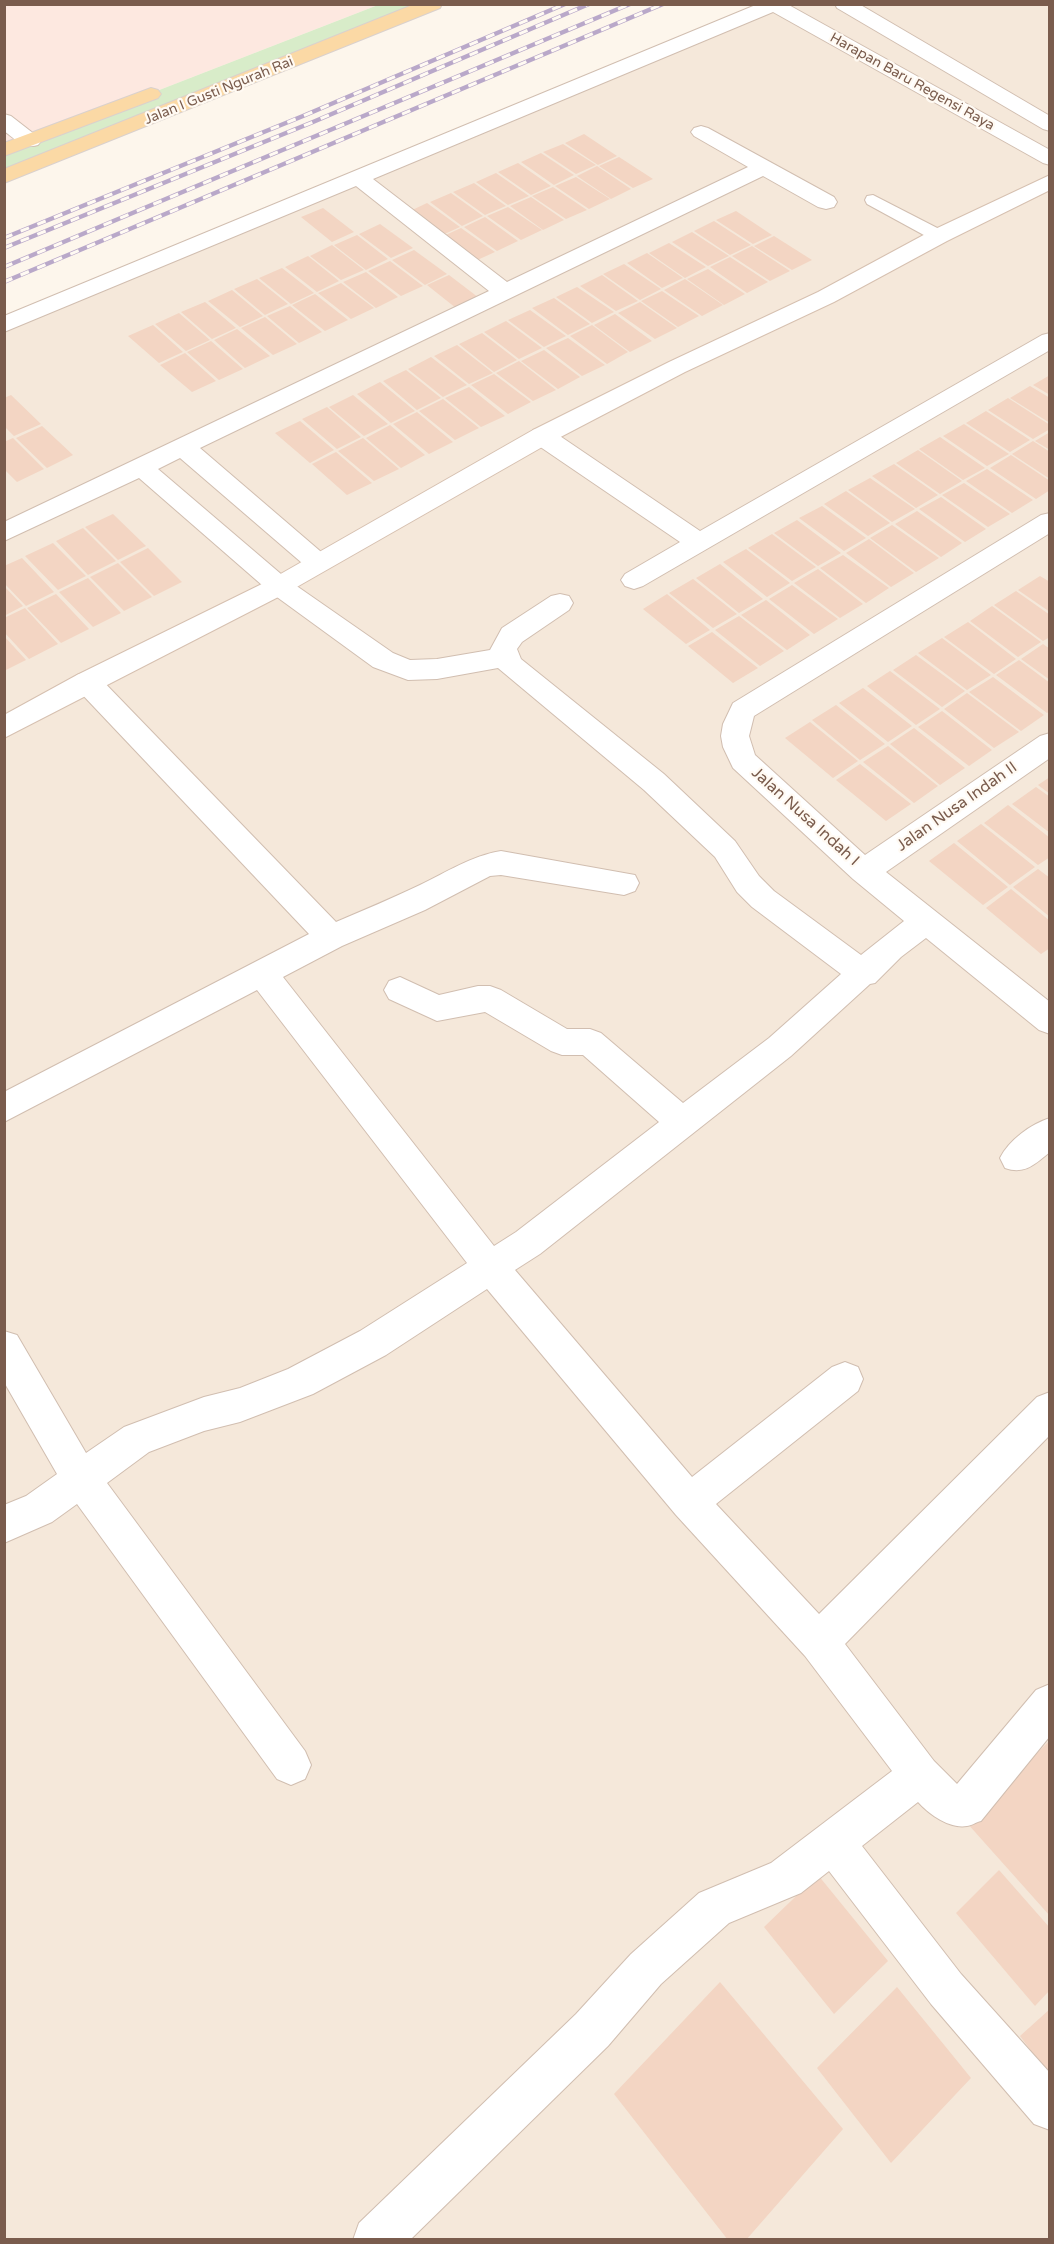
<!DOCTYPE html>
<style>
body{margin:0}
#map{position:relative;width:1054px;height:2244px;overflow:hidden;background:#fdf6ec;font-family:"Varela Round",sans-serif}
canvas{display:block}
.frame{position:absolute;inset:0;border:6px solid #7a5c4d;pointer-events:none}
</style>
<div id="map">
<canvas width="1054" height="2244"></canvas>
<div class="frame"></div>
</div>
<script>
const g = document.querySelector('canvas').getContext('2d');
g.lineJoin = 'round';
function paint(path, color) {
  g.fillStyle = color;
  g.fill(path, 'evenodd');
}
function stroke(path, color, width, dash) {
  g.strokeStyle = color;
  g.lineWidth = width;
  g.lineCap = dash ? 'butt' : 'round';
  g.setLineDash(dash || []);
  g.stroke(path);
}
function label(font, color, halo, rows, align = 'center') {
  g.font = font + ' "Varela Round",sans-serif';
  g.lineWidth = 4.5;
  g.setLineDash([]);
  g.textBaseline = 'middle';
  g.strokeStyle = halo;
  g.fillStyle = color;
  for (const [text, x, y, turn = 0] of rows) {
    g.save();
    g.translate(x, y);
    g.rotate((+turn || 0) * Math.PI / 180);
    g.textAlign = isNaN(turn) ? turn : align;
    if (halo) g.strokeText(text, 0, 0);
    g.fillText(text, 0, 0);
    g.restore();
  }
}
paint(new Path2D(`
 M776,5H1049V2239L5,2240V325Z`), '#f5e8da');
paint(new Path2D(`
 M5,5H378L5,150Z`), '#fde8e0');
paint(new Path2D(`
 M378,5H433L5,177V150Z`), '#d8ecc9');
paint(new Path2D(`
 M584,134L617,156L598,165L565,143Z
 M563,144L596,165L576,174L543,152Z
 M541,153L574,175L554,185L521,162Z
 M619,157L653,179L633,188L599,166Z
 M518,163L551,186L531,195L498,172Z
 M597,166L631,189L611,199L577,176Z
 M496,173L529,196L508,205L476,182Z
 M576,177L610,199L589,209L555,186Z
 M474,183L506,206L485,215L453,192Z
 M553,187L587,210L566,219L532,196Z
 M451,193L483,216L462,226L430,202Z
 M531,197L564,220L543,230L510,206Z
 M427,203L460,227L438,237L406,213Z
 M508,207L542,230L521,240L487,216Z
 M323,208L354,232L332,242L301,217Z
 M736,211L772,235L753,244L716,220Z
 M485,217L518,241L497,251L464,227Z
 M714,221L751,245L730,255L694,231Z
 M380,224L413,248L391,258L359,234Z
 M461,228L495,252L473,262L439,238Z
 M692,232L729,256L708,266L672,242Z
 M357,235L388,259L366,270L334,245Z
 M774,236L812,260L792,270L754,246Z
 M669,243L706,267L685,278L649,253Z
 M332,245L364,270L341,280L310,256Z
 M752,246L790,271L770,281L732,256Z
 M414,250L447,274L425,285L392,260Z
 M647,253L683,278L662,288L627,263Z
 M308,256L339,281L317,292L285,267Z
 M730,257L768,282L747,293L710,267Z
 M390,261L423,286L401,296L368,271Z
 M624,264L661,289L640,300L603,274Z
 M282,268L314,293L291,304L259,278Z
 M708,269L745,294L724,305L687,279Z
 M366,272L398,297L376,308L343,282Z
 M449,275L483,301L461,312L427,285Z
 M602,275L638,301L616,311L580,286Z
 M257,279L288,304L265,315L234,289Z
 M685,279L723,305L702,316L664,290Z
 M341,283L374,308L351,319L318,293Z
 M577,287L614,312L592,323L556,297Z
 M232,290L263,316L240,327L208,301Z
 M662,291L699,316L678,327L641,301Z
 M315,294L348,320L325,331L292,305Z
 M554,298L590,324L568,335L532,308Z
 M205,302L236,328L212,339L181,312Z
 M640,302L677,328L655,339L618,313Z
 M290,306L322,332L299,343L267,316Z
 M530,310L566,336L544,347L508,320Z
 M179,313L210,340L186,351L155,324Z
 M615,314L652,341L630,352L594,325Z
 M265,317L297,344L273,355L241,328Z
 M506,321L542,348L519,359L484,332Z
 M153,325L183,352L159,363L128,336Z
 M592,325L628,352L607,364L570,336Z
 M237,329L270,356L245,368L214,340Z
 M482,333L517,360L494,372L459,344Z
 M568,338L605,365L582,376L546,348Z
 M211,341L243,369L219,380L187,352Z
 M457,345L493,373L469,384L434,356Z
 M544,350L580,377L558,389L521,361Z
 M185,353L216,381L192,392L160,365Z
 M431,357L467,385L443,397L408,369Z
 M519,361L556,390L533,401L496,373Z
 M406,370L441,398L417,410L383,381Z
 M494,374L531,402L508,414L471,385Z
 M1050,375V395L1033,385Z
 M380,382L415,411L391,423L357,394Z
 M1030,386L1050,398V423L1010,398Z
 M469,387L505,416L481,427L445,398Z
 M11,395L41,424L14,436L4,426V398Z
 M353,395L388,424L364,436L329,407Z
 M1008,398L1050,425V429L1033,439L988,410Z
 M443,399L479,428L455,440L419,411Z
 M327,407L361,437L337,449L302,419Z
 M986,411L1030,440L1010,452L966,423Z
 M417,412L453,442L429,454L393,424Z
 M300,421L334,450L310,463L275,433Z
 M964,424L1009,454L987,466L943,436Z
 M390,425L425,455L401,468L366,438Z
 M42,426L73,455L47,468L16,438Z
 M1050,432V450L1035,441Z
 M940,437L985,468L963,480L919,449Z
 M13,438L44,469L17,482L4,469V442Z
 M363,438L399,469L374,481L338,451Z
 M1033,441L1050,452V479L1012,454Z
 M918,450L962,481L940,494L896,463Z
 M336,452L372,483L347,495L312,464Z
 M1011,455L1050,481V490L1036,499L990,468Z
 M894,464L938,495L916,508L872,476Z
 M987,469L1033,500L1012,513L966,481Z
 M870,478L915,509L892,522L848,490Z
 M964,483L1010,514L988,527L942,495Z
 M846,491L890,523L868,536L824,504Z
 M941,497L986,529L965,542L919,509Z
 M822,506L866,538L844,551L799,518Z
 M917,511L962,543L941,557L895,524Z
 M113,514L146,546L118,560L85,527Z
 M797,520L841,553L818,566L774,533Z
 M892,525L939,558L916,572L870,538Z
 M83,528L116,561L88,575L56,541Z
 M772,534L816,567L792,581L748,548Z
 M869,539L914,573L891,587L846,553Z
 M53,543L86,576L58,590L25,556Z
 M148,548L182,582L154,596L120,562Z
 M746,549L790,583L767,597L723,562Z
 M843,555L889,588L866,603L820,568Z
 M22,558L54,592L26,606L4,583V566Z
 M118,563L152,597L124,611L90,577Z
 M720,564L763,599L739,613L696,578Z
 M818,569L863,604L840,618L794,583Z
 M1040,576L1050,582V612L1018,590Z
 M88,578L121,613L93,627L59,592Z
 M693,579L737,614L713,628L669,593Z
 M792,585L838,619L814,634L769,599Z
 M4,586L23,606L4,616Z
 M1016,591L1050,615V637L1043,641L994,605Z
 M56,594L89,629L61,643L27,608Z
 M667,594L710,630L686,644L643,609Z
 M766,600L810,635L787,650L741,615Z
 M992,606L1041,642L1018,657L970,621Z
 M25,608L58,644L29,659L4,632V618Z
 M739,616L784,651L760,666L715,630Z
 M968,622L1016,659L994,674L944,637Z
 M712,632L758,668L733,683L688,646Z
 M4,636L26,660L4,671Z
 M942,638L991,675L967,690L918,653Z
 M1043,644L1050,649V680L1021,659Z
 M916,655L965,691L942,707L893,670Z
 M1019,660L1050,683V711L1047,713L996,675Z
 M890,671L940,709L916,725L867,686Z
 M993,677L1044,715L1021,731L969,692Z
 M863,688L912,726L888,742L839,703Z
 M967,693L1019,732L994,748L944,709Z
 M836,705L885,744L860,760L812,720Z
 M942,711L992,750L969,766L918,727Z
 M810,722L858,761L833,778L785,738Z
 M914,728L965,768L940,785L890,744Z
 M888,746L938,786L914,803L863,762Z
 M860,764L911,804L886,821L836,780Z
 M1050,777V794L1038,785Z
 M1036,787L1050,797V833L1012,804Z
 M1008,805L1050,838V857L1038,865L984,823Z
 M981,824L1035,867L1010,885L957,841Z
 M954,843L1008,887L983,905L929,861Z
 M1038,869L1050,878V917L1013,887Z
 M1011,889L1050,921V948L1041,954L986,908Z
 M1050,1740V1916L967,1823Z
 M999,1870L1050,1928V1990L1035,2006L956,1913Z
 M818,1875L888,1961L834,2014L764,1927Z
 M720,1982L843,2129L746,2240H728L614,2094Z
 M897,1987L971,2078L891,2163L817,2068Z
 M1050,2009V2076L1020,2036Z`), '#f3d5c3');
const lane = new Path2D(`
 M873,195L945,232L948,236L945,240H933L867,204L865,200L867,196Z`);
const street = new Path2D(`
 M758,4H787L1050,150V165L1043,163L773,12L373,179L507,282L748,167L694,136L691,132L694,128L701,126L708,128L834,197L837,202L834,207L826,209L818,207L763,176L200,448L327,557L331,563L327,569L318,572L309,569L180,458L158,469L288,580L393,653L410,660L437,659L490,650L502,628L551,596L560,594L569,596L573,603L569,610L522,642L517,649L521,659L664,774L735,841L759,876L774,891L861,955L904,921L853,879L733,768L723,747L721,736L723,724L733,703L1041,515L1050,513V533L754,716L749,736L755,755L865,855L1040,736L1050,733V758L886,872L1050,1002V1034L1039,1030L926,938L901,957L875,983L870,984L791,1056L540,1254L515,1270L692,1477L832,1367L845,1362L858,1367L863,1379L858,1391L716,1504L819,1614L1037,1397L1050,1392V1435L845,1644L934,1761L957,1784L1036,1690L1050,1684V1736L981,1821C976,1822 971,1826 967,1826C949,1829 929,1814 918,1802L862,1846L961,1974L1050,2073V2130L1034,2124L931,2004L829,1871L801,1893L729,1923L661,1984L608,2046L410,2240H353L359,2223L576,2014L631,1954L699,1893L771,1863L892,1771L805,1656L676,1515L487,1289L386,1355L313,1394L240,1422L204,1431L149,1452L107,1483L305,1751L311,1765L305,1779L291,1785L277,1779L77,1504L52,1522L4,1543V1505L26,1496L57,1474L4,1382V1331L17,1335L86,1453L124,1427L204,1397L240,1388L288,1369L360,1331L467,1263L257,990L4,1122V1092L309,934L77,689L73,682L77,675L87,672L97,675L336,922C364,910 393,898 420,885C447,872 471,856 501,851L635,875L639,883L635,891L624,895L501,875L490,876L425,910L342,946L283,977L494,1246L516,1232L659,1122L583,1055H562L551,1051L485,1012L437,1021L389,999L384,990L389,981L400,977L439,995L478,986H490L501,990L567,1029H590L601,1033L683,1103L769,1038L841,974L752,907L737,892L715,857L644,790L498,668L437,679L408,680L373,667L270,592L139,478L4,541V522L489,291L356,186L4,332V316Z
 M835,4H859L1050,116V131L1043,129L837,8Z
 M4,114L11,116L38,137L41,141L38,145C24,149 15,139 4,131Z
 M1050,333V350L643,586L634,589L625,586L621,580L625,574L680,542L533,442L530,436L533,430L542,428L551,430L700,531L1042,335Z
 M1050,1118V1152C1035,1164 1025,1175 1005,1168L1000,1158C1009,1140 1031,1124 1050,1118Z`);
const secondary = new Path2D(`
 M1050,175V190L947,241L834,302L685,372L551,442L288,592L4,738V715L77,675L270,580L533,430L669,362L818,292L931,231Z`);
const primary = new Path2D(`
 M415,4H442L440,8L4,183V169Z
 M151,88L158,90L161,94L158,98L4,156V143Z`);
stroke(lane, '#d1beb0', 2);
stroke(street, '#d1beb0', 2);
stroke(secondary, '#d6c0b0', 2);
stroke(primary, '#dad1cd', 2);
paint(lane, '#fff');
paint(street, '#fff');
paint(secondary, '#fff');
paint(primary, '#fbd9a5');
const rail = new Path2D(`
 M4,238L303,116L565,4
 M4,248L313,122L589,4
 M4,267L630,4
 M4,282L663,4`);
stroke(rail, '#b9a8c9', 4.5);
stroke(rail, '#fffaf3', 3, [9]);
label('14px', '#7a5c4d', '#fffaf3', [
 ["Harapan Baru Regensi Raya",912,82,29],
 ["Jalan I Gusti Ngurah Rai",219,91,-22]
]);
label('16px', '#7a5c4d', '#fffaf3', [
 ["Jalan Nusa Indah II",957,807,-35],
 ["Jalan Nusa Indah I",805,817,42]
]);
</script>
